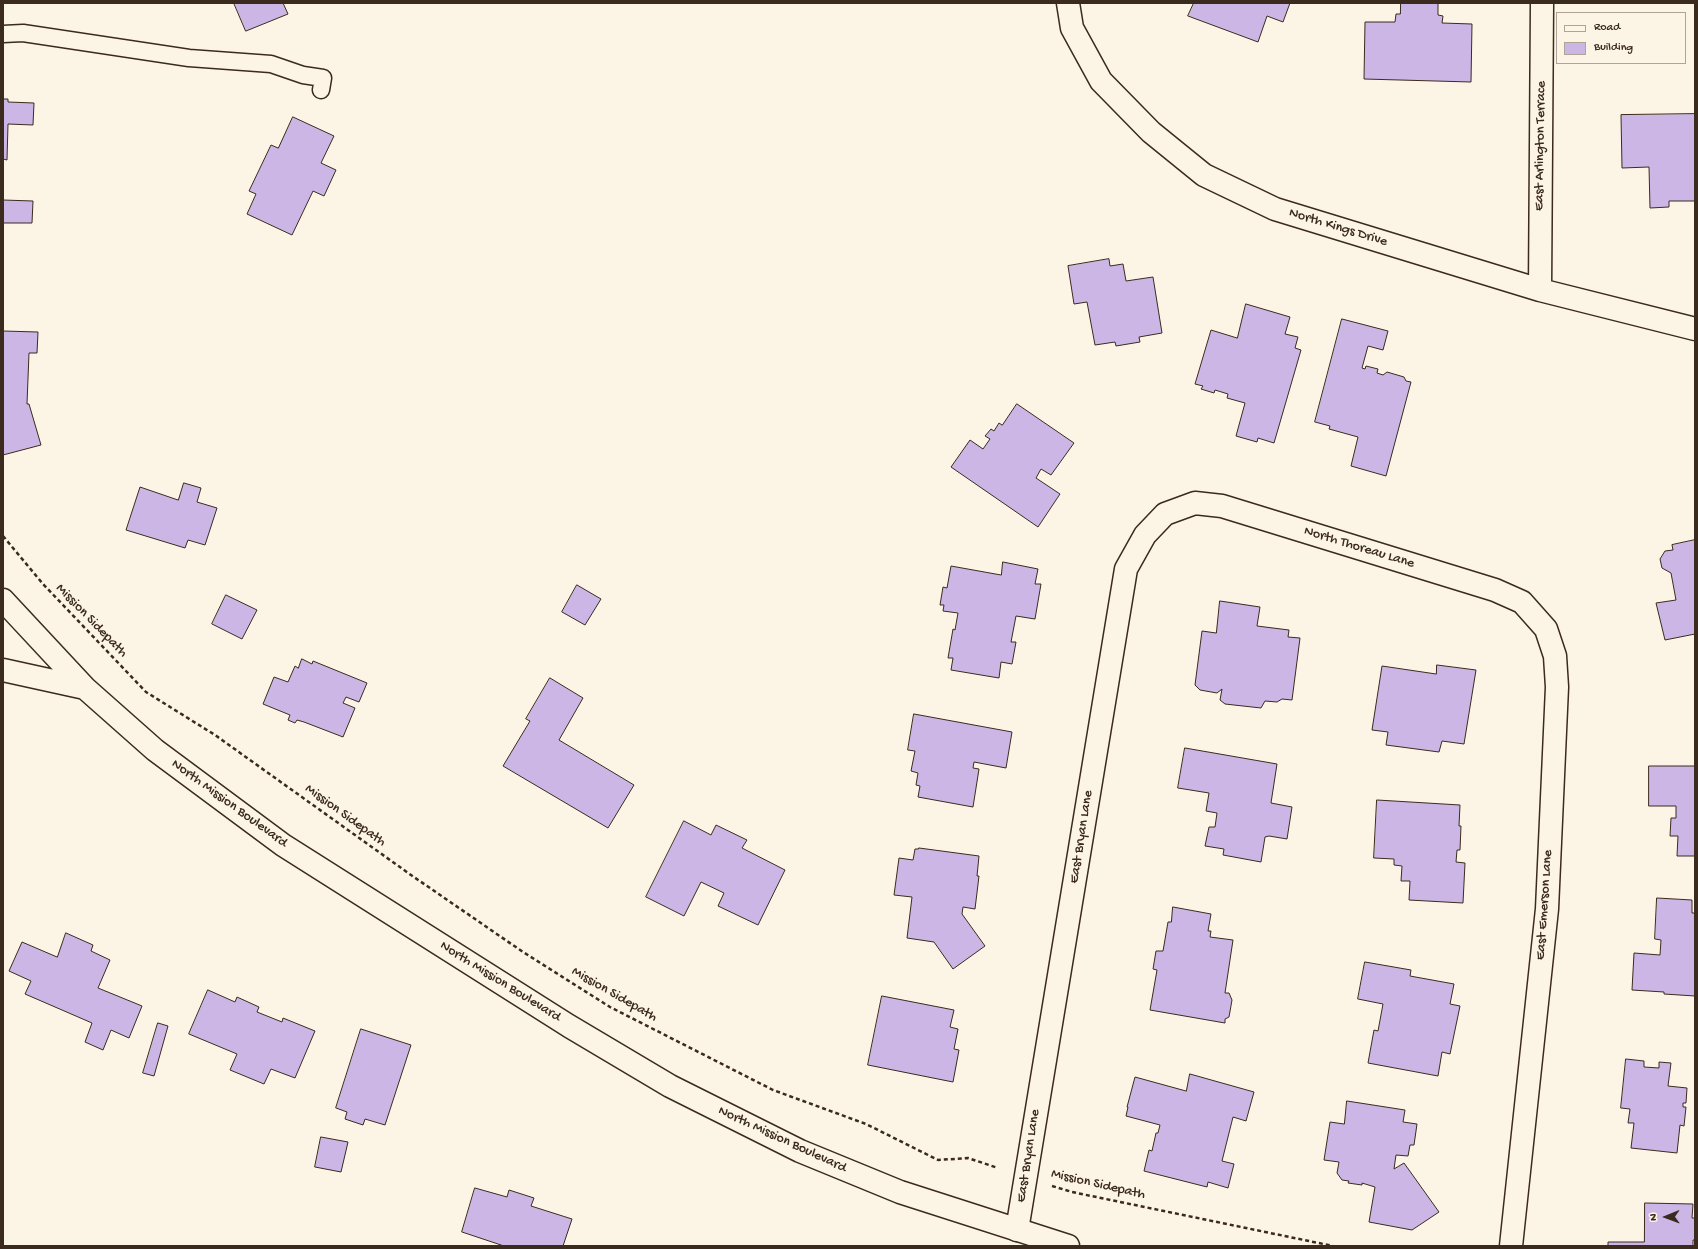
<!DOCTYPE html>
<style>
body{margin:0}
#map{position:relative;width:1698px;height:1249px;overflow:hidden;background:#fcf5e5;font-family:"Gochi Hand",sans-serif}
canvas{display:block}
.frame{position:absolute;inset:0;border:4px solid #3b2a1e;pointer-events:none}
.legend{position:absolute;left:1556px;top:12px;width:130px;height:52px;box-sizing:border-box;background:#fcf5e5;border:1px solid #afa495;margin:0;padding:5px 7px;list-style:none;font-size:12px;color:#3b2a1e}
.legend li{display:flex;align-items:center;gap:8px;height:20px}
.legend b{width:20px;border:1px solid #afa495}
.north{position:absolute;left:1646px;top:1197px;width:40px;height:40px;-webkit-text-stroke:3px #fcf5e5;paint-order:stroke;rotate:269deg;font-size:11px;font-weight:700;line-height:16px;text-align:center;color:#3b2a1e}
.north::after{content:'';display:block;margin:auto;width:14px;height:18px;background:#3b2a1e;clip-path:polygon(50% 0,100% 100%,50% 72%,0 100%)}
</style>
<div id="map">
<canvas width="1698" height="1249"></canvas>
<div class="frame"></div>
<ul class="legend">
<li><b style="height:5px;background:#fcf5e5"></b>Road</li>
<li><b style="height:11px;background:#cbb6e6"></b>Building</li>
</ul>
<div class="north">N</div>
</div>
<script>
const g = document.querySelector('canvas').getContext('2d');
g.lineJoin = 'round';
function paint(path, color) {
  g.fillStyle = color;
  g.fill(path, 'evenodd');
}
function stroke(path, color, width, dash) {
  g.strokeStyle = color;
  g.lineWidth = width;
  g.lineCap = dash ? 'butt' : 'round';
  g.setLineDash(dash || []);
  g.stroke(path);
}
function label(font, color, halo, rows, align = 'center') {
  g.font = font + ' "Gochi Hand",sans-serif';
  g.lineWidth = 3.5;
  g.setLineDash([]);
  g.textBaseline = 'middle';
  g.strokeStyle = halo;
  g.fillStyle = color;
  for (const [text, x, y, turn = 0] of rows) {
    g.save();
    g.translate(x, y);
    g.rotate((+turn || 0) * Math.PI / 180);
    g.textAlign = isNaN(turn) ? turn : align;
    if (halo) g.strokeText(text, 0, 0);
    g.fillText(text, 0, 0);
    g.restore();
  }
}
const building = new Path2D(`
 M234,3H283L288,14L246,31Z
 M1194,3H1290L1283,22L1267,16L1258,42L1188,16Z
 M1401,3H1438V15L1443,16L1442,23L1472,24L1471,82L1364,79L1365,22H1395L1396,14H1400Z
 M3,99H8V102L34,103L33,125L8,124L7,160L3,159Z
 M1695,114V201H1669V207L1650,208L1649,167L1622,168L1621,115Z
 M293,117L334,136L321,163L336,170L324,196L313,191L292,235L247,214L256,194L249,191L271,145L278,148Z
 M3,200L33,201L32,223H3Z
 M1109,259L1110,266L1123,264L1126,281L1153,277L1162,333L1139,337L1140,342L1116,346L1115,342L1095,345L1087,302L1074,304L1068,266Z
 M1246,304L1290,317L1285,334L1298,337L1295,348L1301,350L1274,443L1258,438L1257,442L1236,436L1245,403L1227,398L1228,394L1215,390L1214,393L1201,389L1203,386L1195,384L1211,330L1237,338Z
 M1342,319L1388,331L1383,350L1368,346L1362,368L1365,369L1366,366L1378,369L1377,373L1383,375L1387,372L1404,377L1406,381L1411,382L1386,476L1351,466L1358,437L1329,429L1330,426L1315,422Z
 M3,331L38,332L37,353H29L27,404H29L41,445L3,455Z
 M1017,404L1074,443L1051,475L1041,469L1036,478L1060,494L1038,527L951,467L970,440L983,449L990,439L985,436L991,429L994,431L999,423L1002,425Z
 M184,483L201,488L197,502L217,508L205,545L188,540L185,548L126,530L140,487L178,500Z
 M1695,540V634L1665,640L1656,603L1676,600L1671,573L1662,568L1660,559L1665,551L1673,550L1672,545Z
 M1003,562L1038,569L1035,584H1041L1035,619L1016,616L1011,642H1016L1012,664L1001,662L999,678L951,670L953,658H948L953,629L955,630L958,613L943,611L944,605H940L943,587L947,588L951,566L1001,575Z
 M577,585L601,599L585,625L562,612Z
 M226,595L257,610L242,639L212,624Z
 M1220,601L1260,607L1257,626L1289,630L1288,637L1300,638L1292,700L1282,699L1277,702L1265,701L1261,708L1225,704L1220,700L1222,689L1217,693L1200,690L1195,685L1202,631L1216,633Z
 M302,659L312,664L313,661L367,683L359,702L346,697L343,703L355,708L343,737L304,722L297,720L295,723L288,720L290,715L263,704L274,677L288,682L295,666L298,668Z
 M1437,665L1476,670L1464,744L1442,741L1439,752L1386,745L1388,732L1372,730L1382,666L1436,674Z
 M550,678L583,698L559,740L634,785L608,828L503,766L530,721L526,719Z
 M914,714L1012,732L1006,768L974,762L973,768L979,769L973,807L918,797L920,786L916,785L918,773L911,771L915,751L908,750Z
 M1185,748L1277,764L1271,803L1292,807L1287,839L1269,836L1265,837L1261,862L1223,855L1224,849L1205,846L1209,827H1215L1217,813L1206,811L1209,793L1178,788Z
 M1649,766H1695V856H1677L1678,836H1670L1671,818H1676V806H1649Z
 M1377,800L1460,805L1459,826H1461L1460,850H1457L1456,862L1465,863L1463,903L1409,900L1410,881H1401L1402,866L1394,865V859L1374,858Z
 M684,821L711,835L716,825L747,840L742,848L785,870L758,925L718,906L724,893L701,882L684,916L646,897Z
 M919,848L979,856L977,876H979L975,909L963,907L962,914L985,946L953,969L934,942L907,938L912,897L894,895L899,858L913,860L915,849H918Z
 M1657,898L1692,900V913H1695V996L1664,994V992L1632,990L1634,953L1660,955L1661,940L1655,939Z
 M1173,907L1211,914L1208,931H1211L1210,937L1233,940L1225,993H1229L1232,1000L1229,1017L1225,1019V1023L1150,1010L1157,970L1153,969L1156,951H1163L1168,922H1171Z
 M66,933L93,945L91,951L110,960L98,988L142,1006L129,1038L111,1030L103,1050L85,1042L92,1023L25,994L31,981L9,971L22,942L57,957Z
 M1365,962L1411,970L1410,976L1454,984L1450,1004L1460,1006L1450,1054L1442,1052L1438,1076L1368,1063L1374,1030L1378,1031L1383,1004L1358,999Z
 M208,990L235,1002L237,997L259,1007L257,1012L282,1022L283,1018L315,1031L295,1078L271,1069L264,1084L230,1070L237,1054L189,1034Z
 M882,996L954,1010L950,1027L958,1029L954,1049L959,1050L953,1082L868,1065Z
 M158,1023L168,1026L154,1076L143,1073Z
 M361,1029L411,1045L385,1125L365,1119L363,1125L345,1119L347,1112L336,1108Z
 M1626,1059L1644,1061V1067L1659,1068V1062L1671,1063L1668,1086L1687,1088L1686,1103H1683V1107H1686L1684,1126L1680,1125L1677,1153L1631,1148L1634,1123H1628L1630,1109L1621,1108Z
 M1190,1074L1254,1092L1246,1121L1233,1117L1222,1161L1234,1164L1228,1188L1208,1182L1207,1187L1144,1171L1149,1150L1152,1151L1156,1133H1158L1160,1125L1126,1116L1128,1107H1127L1135,1077L1186,1091Z
 M1347,1101L1405,1110L1403,1122L1417,1124L1414,1145H1410L1408,1156L1396,1155L1394,1169L1404,1163L1439,1212L1412,1230L1369,1222L1375,1187L1362,1183V1185L1348,1183L1349,1181L1342,1180L1337,1173L1339,1162L1324,1160L1330,1122L1344,1124Z
 M321,1137L348,1142L341,1172L315,1167Z
 M475,1188L507,1197L509,1190L534,1198L531,1206L572,1219L563,1246H504L462,1232Z
 M1645,1203L1693,1204L1692,1218H1695V1240H1693V1246H1608V1242H1644Z`);
paint(building, '#cbb6e6');
stroke(building, '#3b2a1e', 1);
const lane = new Path2D(`
 M3,34L23,33L189,58L271,64L303,75L323,78L321,90`);
const street = new Path2D(`
 M1068,3L1072,28L1101,81L1151,132L1204,175L1275,209L1540,290L1695,329
 M1540,290L1542,3
 M1017,1230L1126,569L1145,535L1165,514L1195,503L1222,506L1495,590L1522,602L1546,629L1555,656L1557,687L1547,909L1511,1246`);
const secondary = new Path2D(`
 M3,600L85,688L155,750L283,845L569,1026L670,1086L800,1151L900,1192L1068,1246
 M3,670L85,688`);
stroke(lane, '#3b2a1e', 19);
stroke(street, '#3b2a1e', 25);
stroke(secondary, '#3b2a1e', 25);
stroke(new Path2D(`
 M3,536L43,584L146,692L215,735L411,875L523,952L610,1007L773,1090L866,1124L938,1160L968,1158L998,1168
 M1052,1186L1072,1192L1333,1246`), '#3b2a1e', 2.5, [4, 3]);
stroke(lane, '#fcf5e5', 16);
stroke(street, '#fcf5e5', 22);
stroke(secondary, '#fcf5e5', 22);
label('14px', '#3b2a1e', '#fcf5e5', [
 ["East Arlington Terrace",1541,146,-89],
 ["North Kings Drive",1338,228,17],
 ["North Thoreau Lane",1359,548,17],
 ["Mission Sidepath",91,621,46],
 ["North Mission Boulevard",229,804,36],
 ["Mission Sidepath",345,816,36],
 ["East Bryan Lane",1082,837,-81],
 ["East Emerson Lane",1545,905,-86],
 ["North Mission Boulevard",500,982,32],
 ["Mission Sidepath",614,995,30],
 ["North Mission Boulevard",782,1140,25],
 ["East Bryan Lane",1029,1156,-81],
 ["Mission Sidepath",1098,1185,13]
]);
</script>
